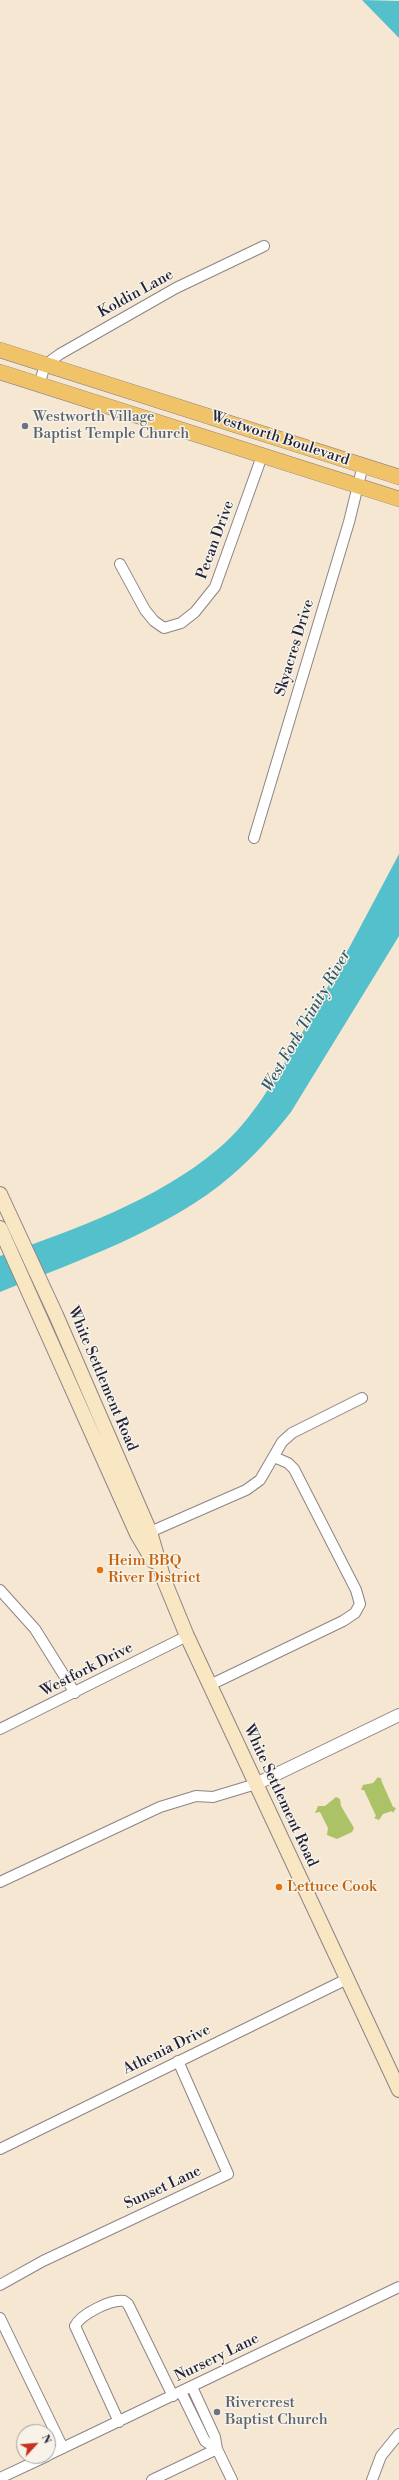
<!DOCTYPE html>
<style>
body{margin:0}
#map{position:relative;width:399px;height:2480px;overflow:hidden;background:#f6e7d2;font-family:"Libre Bodoni",serif}
canvas{display:block}
.north{position:absolute;left:16px;top:2424px;width:40px;height:40px;box-sizing:border-box;background:#f7f3e8;border:1px solid #a29fa3;border-radius:50%;rotate:64deg;font-size:11px;font-weight:700;line-height:16px;text-align:center;color:#22223b}
.north::after{content:'';display:block;margin:auto;width:14px;height:18px;background:#c8321e;clip-path:polygon(50% 0,100% 100%,50% 72%,0 100%)}
</style>
<div id="map">
<canvas width="399" height="2480"></canvas>
<div class="north">N</div>
</div>
<script>
const g = document.querySelector('canvas').getContext('2d');
g.lineJoin = 'round';
function paint(path, color) {
  g.fillStyle = color;
  g.fill(path, 'evenodd');
}
function stroke(path, color, width, dash) {
  g.strokeStyle = color;
  g.lineWidth = width;
  g.lineCap = dash ? 'butt' : 'round';
  g.setLineDash(dash || []);
  g.stroke(path);
}
function label(font, color, halo, rows, align = 'center') {
  g.font = font + ' "Libre Bodoni",serif';
  g.lineWidth = 3;
  g.setLineDash([]);
  g.textBaseline = 'middle';
  g.strokeStyle = halo;
  g.fillStyle = color;
  for (const [text, x, y, turn = 0] of rows) {
    g.save();
    g.translate(x, y);
    g.rotate((+turn || 0) * Math.PI / 180);
    g.textAlign = isNaN(turn) ? turn : align;
    if (halo) g.strokeText(text, 0, 0);
    g.fillText(text, 0, 0);
    g.restore();
  }
}
paint(new Path2D(`
 M378,1777L382,1779L381,1780L393,1807L396,1808L393,1813L392,1811L383,1814L379,1820L374,1818L376,1816L364,1790H361L363,1785L373,1783Z
 M336,1797L340,1799L341,1806L354,1828L352,1832L337,1839L327,1835L328,1828L320,1812L315,1813L318,1806H325Z`), '#acc266');
paint(new Path2D(`
 M362,0L399,1V38Z
 M399,854V936L291,1112C273,1135 253,1157 231,1176C170,1229 75,1262 0,1292V1256C73,1230 158,1200 218,1149C253,1120 275,1078 298,1040C333,979 366,916 399,854Z`), '#53c0cb');
const minor = new Path2D(`
 M39,385L45,365L60,354L176,288L264,246
 M120,564L145,610L154,621L164,628L181,623L195,612L215,587L262,456
 M254,838L349,522L363,465
 M150,1532L246,1490L260,1480L282,1442L292,1433L362,1398
 M0,1590L35,1629L75,1693
 M210,1685L343,1621L355,1613L360,1604L356,1590L294,1469L288,1463L274,1457
 M0,1729L187,1636
 M0,1882L160,1807L196,1796L213,1797L256,1784
 M0,2149L347,1979
 M0,2285L43,2261L228,2174L178,2061
 M0,2318L63,2448
 M192,2387L215,2437L217,2449L232,2480
 M181,2392L205,2441L217,2449
 M119,2422L75,2326C81,2314 111,2299 124,2301L128,2304L173,2396
 M48,2455L399,2287
 M0,2478L47,2456
 M152,2480L217,2449
 M372,2480L381,2456L399,2434`);
const tertiary = new Path2D(`
 M256,1784L399,1715`);
const secondary = new Path2D(`
 M0,1194L56,1315L150,1532L164,1580L187,1636L399,2090
 M0,1228L137,1534L153,1561`);
const primary = new Path2D(`
 M0,350L399,477
 M0,372L399,499`);
stroke(minor, '#8c8486', 12);
stroke(tertiary, '#8c8486', 14);
stroke(secondary, '#8c8486', 16);
stroke(primary, '#8c8486', 16);
stroke(minor, '#fff', 10);
stroke(tertiary, '#fff', 12);
stroke(secondary, '#f9e7c3', 14);
stroke(primary, '#f1c369', 15);
for (const [x, y, r, color] of [
 [25,426,4,"#6b7280"],
 [100,1570,4,"#e8710a"],
 [279,1887,4,"#e8710a"],
 [217,2412,4,"#6b7280"]
]) {
  const dot = new Path2D();
  dot.arc(x, y, r, 0, 2 * Math.PI);
  g.fillStyle = color;
  g.fill(dot);
  stroke(dot, '#f7f3e8', 1.5);
}
label('15px', '#22223b', '#f7f3e8', [
 ["Koldin Lane",136,294,-29],
 ["Westworth Boulevard",280,439,18],
 ["Pecan Drive",216,540,-70],
 ["Skyacres Drive",295,648,-73],
 ["White Settlement Road",102,1379,67],
 ["Westfork Drive",87,1670,-27],
 ["White Settlement Road",280,1796,65],
 ["Athenia Drive",167,2050,-26],
 ["Sunset Lane",163,2188,-25],
 ["Nursery Lane",217,2358,-26]
]);
label('15px', '#5b616d', '#f7f3e8', [
 ["Westworth Village",33,417],
 ["Baptist Temple Church",33,434],
 ["Rivercrest",225,2403],
 ["Baptist Church",225,2420]
], 'left');
label('15px', '#c56008', '#f7f3e8', [
 ["Heim BBQ",108,1561],
 ["River District",108,1578],
 ["Lettuce Cook",287,1887]
], 'left');
label('italic 16px', '#33596d', '#f7f3e8', [
 ["West Fork Trinity River",307,1021,-60]
]);
</script>
